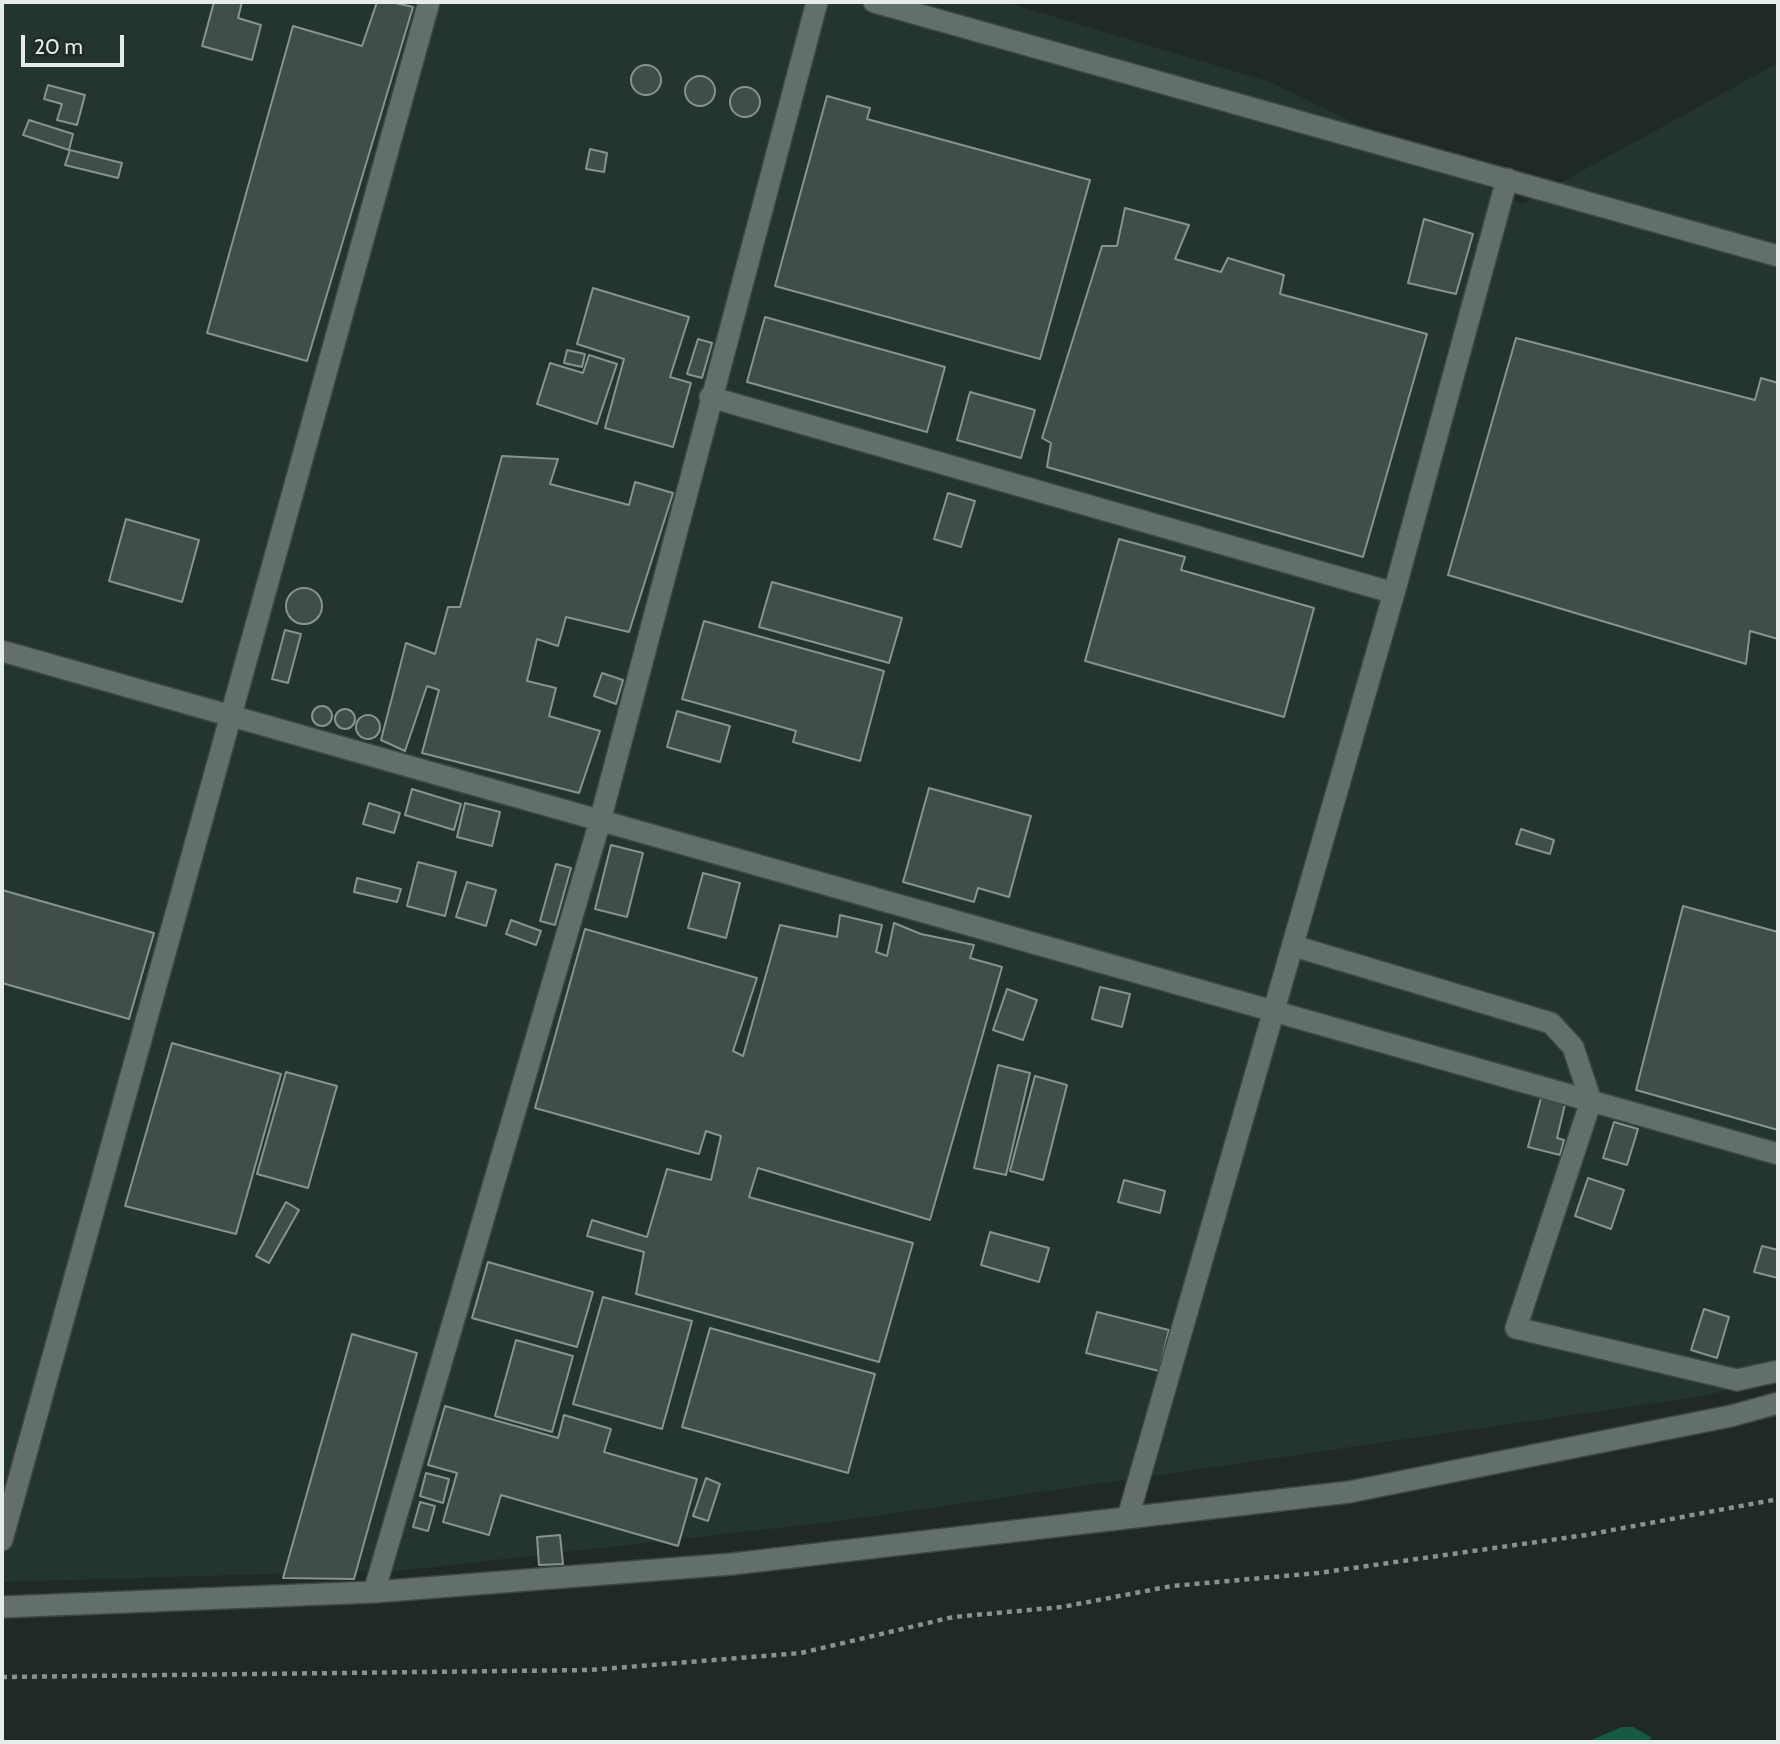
<!DOCTYPE html>
<style>
body{margin:0}
#map{position:relative;width:1780px;height:1744px;overflow:hidden;background:#1f2a26;font-family:Cabin,sans-serif}
canvas{display:block}
.frame{position:absolute;inset:0;border:4px solid #e5ece9;pointer-events:none}
.scale{position:absolute;left:21px;top:35px;width:103px;height:32px;box-sizing:border-box;border:4px solid #e5ece9;border-top:0;padding-left:9px;font-size:21px;line-height:24px;white-space:nowrap;color:#e5ece9;-webkit-text-stroke:5px #1f2a26;paint-order:stroke}
</style>
<div id="map">
<canvas width="1780" height="1744"></canvas>
<div class="frame"></div>
<div class="scale">20 m</div>
</div>
<script>
const g = document.querySelector('canvas').getContext('2d');
g.lineJoin = 'round';
function paint(path, color) {
  g.fillStyle = color;
  g.fill(path, 'evenodd');
}
function stroke(path, color, width, dash) {
  g.strokeStyle = color;
  g.lineWidth = width;
  g.lineCap = dash ? 'butt' : 'round';
  g.setLineDash(dash || []);
  g.stroke(path);
}
paint(new Path2D(`
 M2,2H1005L1270,82L1522,204L1778,63V1379L1697,1397L840,1521L407,1570L2,1582Z`), '#23352e');
paint(new Path2D(`
 M1622,1727H1633L1651,1737V1739L1642,1742H1586Z`), '#165944');
const building = new Path2D(`
 M214,2H242L238,18L261,25L252,60L202,46Z
 M377,2H391L413,7L307,361L207,333L293,26L362,46Z
 M631 80a15 15 0 1 1 30 0a15 15 0 1 1-30 0Z
 M685 91a15 15 0 1 1 30 0a15 15 0 1 1-30 0Z
 M48,85L85,95L77,125L57,120L62,104L44,99Z
 M730 102a15 15 0 1 1 30 0a15 15 0 1 1-30 0Z
 M827,96L870,108L867,119L1090,180L1040,359L775,286Z
 M29,120L73,134L69,150L23,135Z
 M590,149L607,153L604,172L586,169Z
 M70,150L122,163L118,178L65,165Z
 M1125,208L1189,225L1175,259L1221,272L1228,258L1284,275L1280,294L1427,334L1363,557L1047,467L1051,443L1042,438L1102,246H1117Z
 M1424,219L1473,234L1456,294L1408,283Z
 M593,288L689,317L670,377L691,383L673,447L605,428L624,359L577,344Z
 M765,317L945,367L927,432L747,382Z
 M1516,338L1755,400L1761,378L1778,383V639L1750,631L1746,664L1448,575Z
 M698,339L712,343L702,378L687,374Z
 M567,350L585,354L582,367L564,363Z
 M589,355L617,364L597,424L537,404L550,363L583,373Z
 M970,392L1035,410L1021,458L957,440Z
 M502,456L558,459L550,484L629,505L635,482L673,493L629,632L566,617L558,646L537,639L527,681L556,688L549,716L600,731L579,793L422,753L439,690L427,686L405,751L381,740L406,643L435,654L448,607H460Z
 M948,493L975,501L961,547L934,539Z
 M126,519L199,540L182,602L109,581Z
 M1119,539L1185,557L1181,570L1314,608L1284,717L1085,661Z
 M772,582L902,618L889,663L759,627Z
 M286 606a18 18 0 1 1 36 0a18 18 0 1 1-36 0Z
 M704,621L884,671L860,761L793,742L796,731L682,699Z
 M285,630L301,634L288,683L272,679Z
 M602,673L623,680L616,704L594,696Z
 M312 716a10 10 0 1 1 20 0a10 10 0 1 1-20 0Z
 M335 719a10 10 0 1 1 20 0a10 10 0 1 1-20 0Z
 M677,711L730,726L720,762L667,747Z
 M356 727a12 12 0 1 1 24 0a12 12 0 1 1-24 0Z
 M929,788L1031,816L1009,897L978,888L974,902L903,882Z
 M412,789L461,804L454,830L405,815Z
 M369,803L400,813L394,833L363,824Z
 M465,803L500,812L492,846L457,837Z
 M1521,829L1554,840L1550,854L1516,844Z
 M611,845L643,853L627,917L595,909Z
 M418,862L456,872L445,916L407,906Z
 M556,864L571,868L555,925L540,921Z
 M703,873L740,883L726,938L688,928Z
 M357,878L401,889L397,902L354,892Z
 M467,882L496,890L486,926L456,917Z
 M2,890L154,933L129,1019L2,983Z
 M1683,906L1778,932V1130L1636,1090Z
 M840,915L882,925L876,952L887,956L894,923L921,934L974,945L970,958L1002,967L930,1220L758,1168L749,1197L913,1243L879,1362L636,1294L644,1252L587,1236L592,1220L647,1237L667,1169L711,1180L721,1136L706,1131L699,1154L535,1108L585,929L757,978L733,1051L743,1056L780,925L837,937Z
 M511,920L541,931L536,945L506,934Z
 M1100,987L1130,994L1122,1027L1092,1019Z
 M1007,989L1037,1000L1023,1040L993,1030Z
 M172,1043L281,1074L236,1234L125,1206Z
 M998,1065L1030,1073L1006,1175L974,1168Z
 M286,1072L337,1086L308,1188L257,1174Z
 M1035,1076L1067,1085L1043,1180L1010,1171Z
 M1541,1098L1565,1104L1557,1138L1564,1140L1560,1155L1528,1147Z
 M1614,1122L1638,1129L1627,1165L1603,1158Z
 M1588,1178L1624,1190L1611,1229L1575,1216Z
 M1124,1180L1165,1191L1160,1213L1118,1202Z
 M286,1202L299,1210L269,1263L256,1256Z
 M990,1232L1049,1248L1039,1282L981,1265Z
 M1762,1246L1778,1250V1278L1754,1272Z
 M488,1262L593,1292L577,1347L472,1318Z
 M603,1297L692,1321L662,1429L573,1404Z
 M1704,1309L1729,1317L1717,1358L1691,1350Z
 M1097,1312L1169,1330L1159,1371L1086,1353Z
 M710,1328L875,1374L848,1473L682,1427Z
 M352,1334L417,1353L354,1579L283,1578Z
 M516,1340L573,1356L552,1432L495,1416Z
 M445,1406L558,1438L564,1415L611,1429L604,1452L697,1479L678,1546L501,1495L489,1535L443,1522L457,1473L428,1465Z
 M426,1473L449,1479L443,1503L420,1496Z
 M706,1478L720,1484L708,1521L693,1516Z
 M420,1502L435,1506L428,1531L413,1527Z
 M560,1535L563,1564L539,1565L537,1537Z`);
paint(building, '#414d48');
stroke(building, '#87948e', 2);
const minor = new Path2D(`
 M874,2L1778,256
 M710,397L1394,593
 M2,651L1778,1154
 M1294,946L1551,1023L1573,1047L1591,1101L1516,1328L1737,1380L1778,1371
 M1128,1517L1394,593L1507,179
 M2,1540L429,2
 M374,1592L600,821L817,2
 M2,1607L374,1592L732,1564L1349,1492L1731,1416L1778,1403`);
stroke(minor, '#3e4743', 24);
stroke(new Path2D(`
 M2,1677L590,1670L801,1653L953,1617L1062,1607L1172,1586L1318,1573L1586,1535L1778,1499`), '#89928f', 4.5, [5, 5]);
stroke(minor, '#636f6a', 21);
</script>
